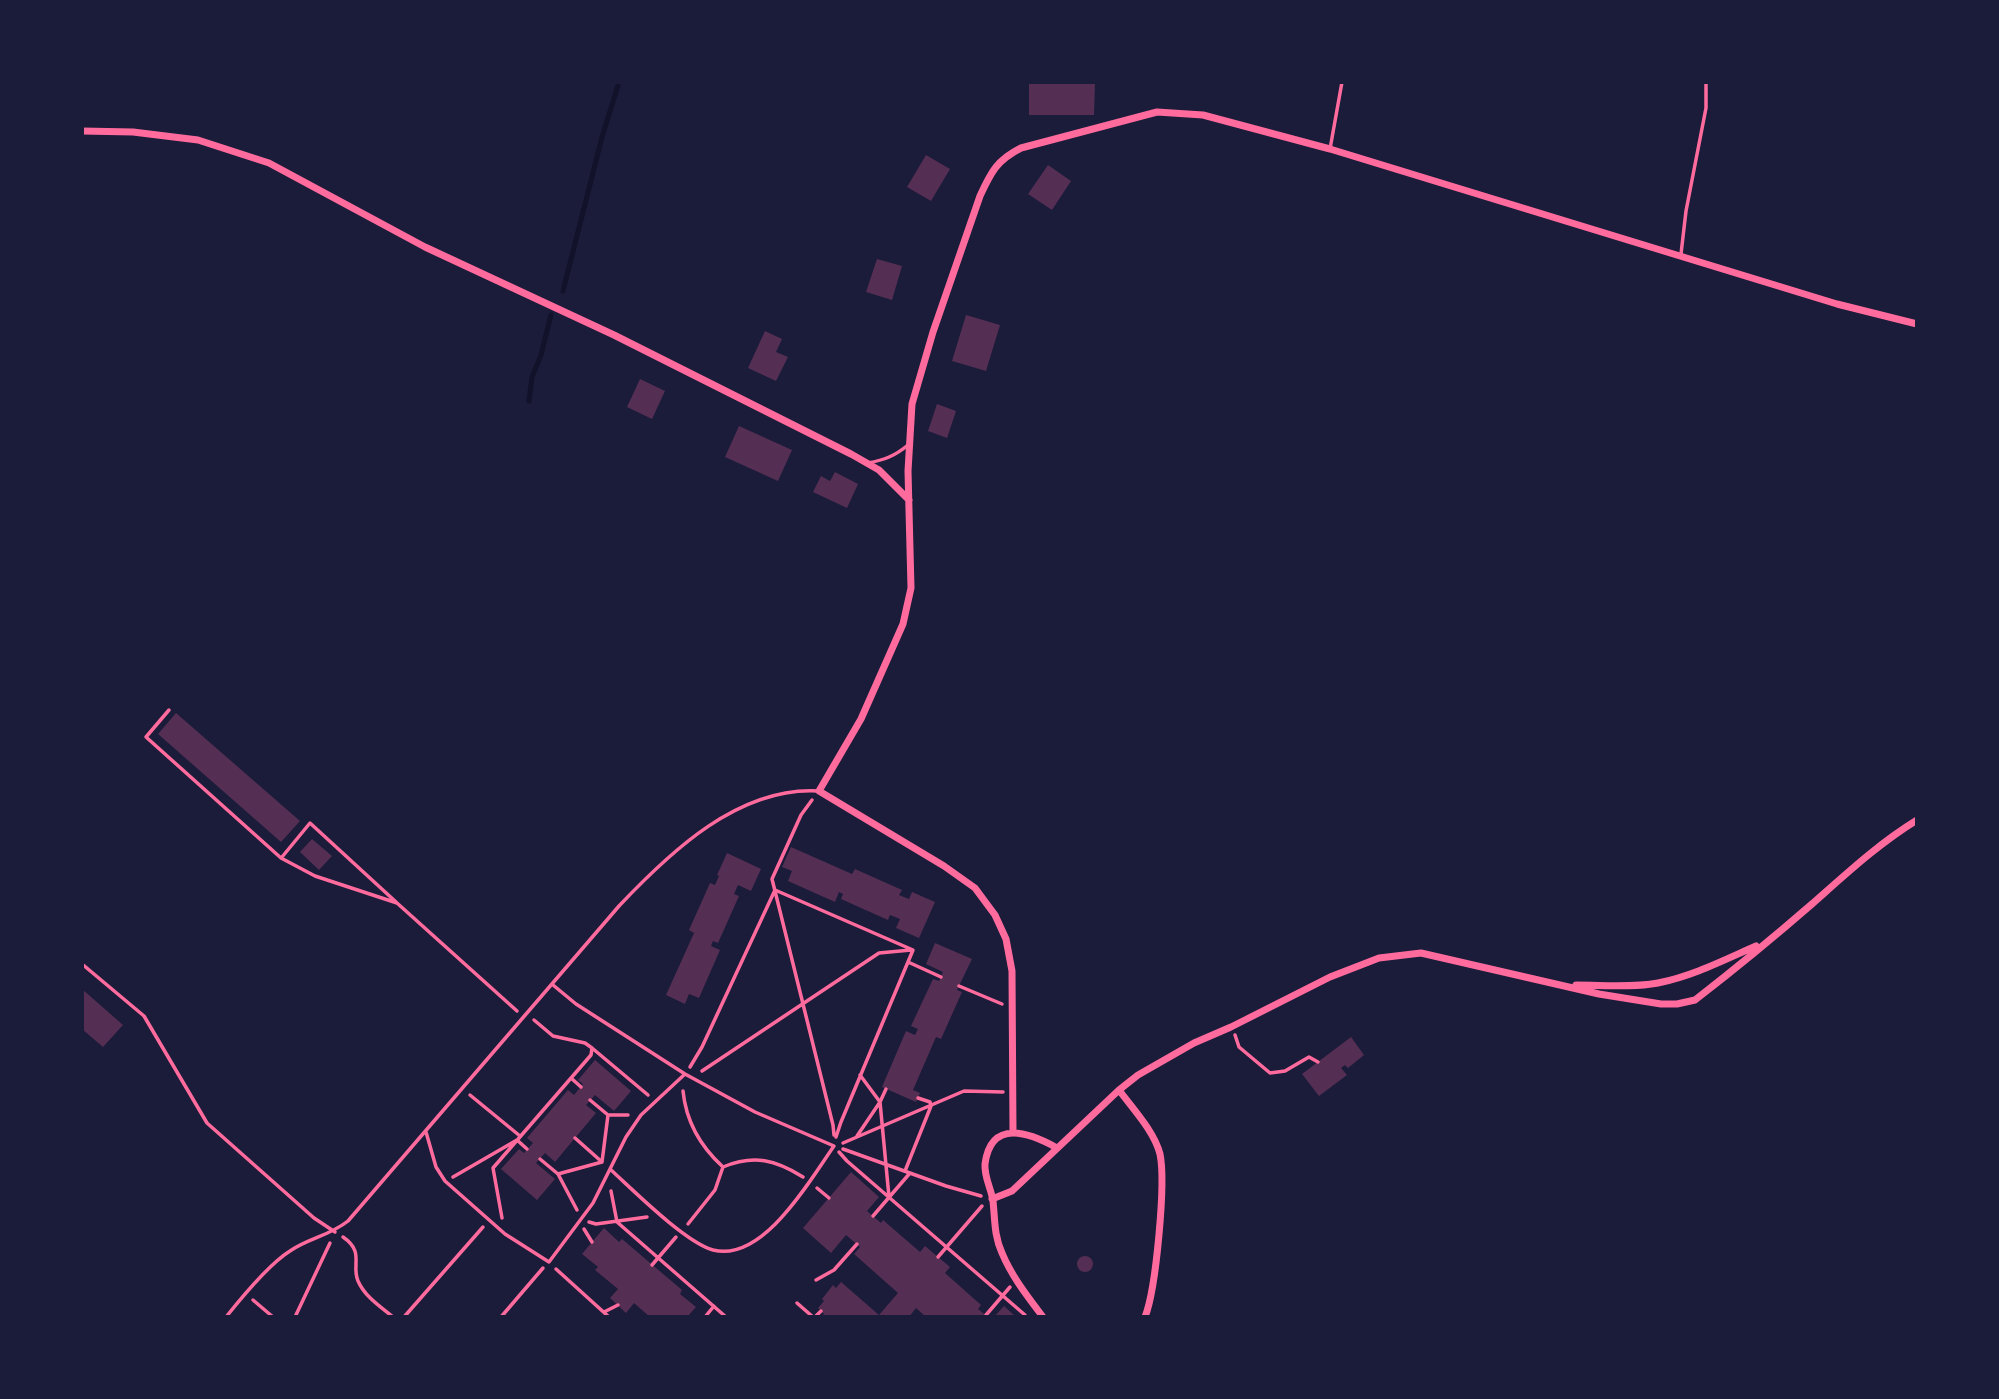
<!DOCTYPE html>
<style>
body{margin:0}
#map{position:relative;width:1999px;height:1399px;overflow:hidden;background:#1b1b3a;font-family:"Zilla Slab",serif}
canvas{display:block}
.frame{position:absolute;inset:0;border:84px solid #1b1b3a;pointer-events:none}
</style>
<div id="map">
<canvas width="1999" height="1399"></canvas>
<div class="frame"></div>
</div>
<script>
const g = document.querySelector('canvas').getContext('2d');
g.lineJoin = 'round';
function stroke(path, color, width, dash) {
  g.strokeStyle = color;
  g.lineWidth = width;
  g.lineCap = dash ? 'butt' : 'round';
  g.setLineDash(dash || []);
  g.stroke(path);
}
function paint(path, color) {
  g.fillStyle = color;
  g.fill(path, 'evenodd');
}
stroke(new Path2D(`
 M563,291L602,137L619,82
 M529,401L532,377L541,355L551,315`), '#12122b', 5);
paint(new Path2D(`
 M1029,82H1095L1094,115H1029Z
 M926,155L950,169L931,201L907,187Z
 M1048,165L1071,181L1052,210L1028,194Z
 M877,259L902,266L892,300L866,292Z
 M966,315L1000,325L986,371L952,361Z
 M765,331L782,339L776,352L788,357L776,381L748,368Z
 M640,379L665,391L652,419L627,407Z
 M937,404L956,411L947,438L928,431Z
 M739,426L792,450L778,481L725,457Z
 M835,472L858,484L847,508L813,492L821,476L830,481Z
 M176,713L300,821L281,842L158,734Z
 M312,839L332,856L319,870L300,852Z
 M791,847L852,874L855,869L902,890L899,895L909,899L912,892L935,902L919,938L896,928L900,919L890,915L888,920L841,899L843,894L839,892L835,902L788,881L792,871L782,867Z
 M727,853L761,869L751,891L738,885L734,894L739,896L718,943L713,941L711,946L720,950L699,998L689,994L685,1004L666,995L694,933L689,930L710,883L715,885L719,876L717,875Z
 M935,943L972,959L957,990L962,992L941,1039L936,1037L913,1090L920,1093L916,1102L882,1087L906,1031L915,1035L918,1029L911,1026L933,979L939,981L943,972L926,964Z
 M82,989L123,1025L103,1047L82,1029Z
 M1351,1037L1364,1055L1348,1068L1345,1065L1341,1068L1347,1075L1319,1096L1302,1074Z
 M595,1060L631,1091L614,1111L595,1095L586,1105L596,1113L575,1138L555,1162L545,1153L536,1163L555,1179L537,1200L501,1169L519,1149L524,1153L533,1143L527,1138L568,1090L574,1095L583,1084L578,1080Z
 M851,1172L879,1197L867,1211L881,1223L883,1220L920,1252L925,1246L950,1267L945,1273L981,1305L978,1309L988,1317H926L916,1308L909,1317H821L824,1314L818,1308L824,1301L822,1299L833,1285L836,1288L841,1282L879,1315L898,1293L854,1254L860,1247L846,1235L831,1253L803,1228Z
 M604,1228L619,1242L622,1239L682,1290L680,1294L696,1307L687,1317H650L634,1303L626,1313L610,1298L618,1289L595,1270L598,1267L582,1254Z
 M1077 1264a8 8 0 1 1 16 0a8 8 0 1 1-16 0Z
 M1004,1306L1016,1317H994Z`), '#542f53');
stroke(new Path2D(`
 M169,710L146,737L281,858L315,876L397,903L517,1011
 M812,800L801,815L772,879L833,1125L834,1135
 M282,857L310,823L396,902
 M908,962L941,977
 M959,986L1002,1004
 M534,1020L553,1036L585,1043L592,1048L648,1095
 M1235,1035L1239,1047L1270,1073L1285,1071L1309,1057L1318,1062
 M690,1067L702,1047L775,890L913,950L841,1122L836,1137
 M702,1071L879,953L911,950
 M860,1075L880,1102L889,1197
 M571,1078L581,1087
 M683,1091C686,1121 701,1147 723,1167
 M470,1095L520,1136
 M590,1100L608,1115H628
 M857,1136L880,1102L886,1089
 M575,1138L602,1162
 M843,1143L964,1091L1003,1092
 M843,1149L946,1186L981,1196
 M839,1152L847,1161L1025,1315
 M540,1159L558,1174L577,1210
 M723,1167C754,1154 776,1160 803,1177
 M905,1171L931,1106L930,1102L918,1098
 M558,1174L602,1162L608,1115
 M453,1177L517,1140L527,1149
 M817,1188L829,1198
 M611,1191L617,1222L726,1317
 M873,1216L910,1173
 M502,1218L493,1168L591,1055L592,1048
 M589,1222L596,1224L647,1217
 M688,1224L715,1190L723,1167
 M584,1229L592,1242
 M343,1237C365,1252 351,1265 358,1281C365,1297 381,1307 393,1317
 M938,1257L982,1206
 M652,1265L676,1237
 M556,1269L609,1317
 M816,1280L834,1270L857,1244
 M253,1300L273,1317
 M797,1303L813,1317
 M604,1312L618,1305
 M986,1315L1010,1287
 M295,1317L330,1243
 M404,1317L483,1227
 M501,1317L543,1268
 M705,1317L714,1306
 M815,1317L821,1311`), '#ff6b9d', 3.5);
stroke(new Path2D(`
 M1330,149L1342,82
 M1681,254L1686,211L1706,108V82
 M868,463C884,460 895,456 908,445
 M82,964L144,1016L207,1123L314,1218L335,1232
 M553,985L576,1004L685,1074L755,1112L834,1146C810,1180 763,1263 713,1250C685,1242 634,1191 611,1170
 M426,1132L436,1167L445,1181L505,1234L549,1262L593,1203L626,1137L641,1115L685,1074
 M226,1317C242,1297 269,1264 290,1251C309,1238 329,1236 348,1221L619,906C670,852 739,786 819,791`), '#ff6b9d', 3.5);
stroke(new Path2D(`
 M82,131L133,132L198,140L269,163L425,247L614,335L851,454L879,470L909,500
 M1576,985C1603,985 1631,988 1658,983C1693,976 1724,960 1756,946
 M1119,1090C1133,1109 1154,1131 1160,1154C1166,1183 1156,1289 1145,1317
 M1013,1133L1012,971L1006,939L995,915L975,888L944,866L819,791L861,719L903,624L911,588L908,471L912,404L933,332L980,196C991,172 997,160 1021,148L1157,112L1203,115L1330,149L1837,304L1917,324
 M992,1199L1012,1191L1119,1090L1138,1075L1194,1043L1231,1027L1330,977L1379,958L1421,953L1599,994L1661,1004H1677L1695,1000C1735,969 1774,937 1812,904C1846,874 1878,844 1917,820
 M1043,1317C1028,1297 1012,1277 1002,1253C994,1236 995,1219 993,1201C991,1188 984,1177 985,1164C991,1118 1030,1133 1057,1148`), '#ff6b9d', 7);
</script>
